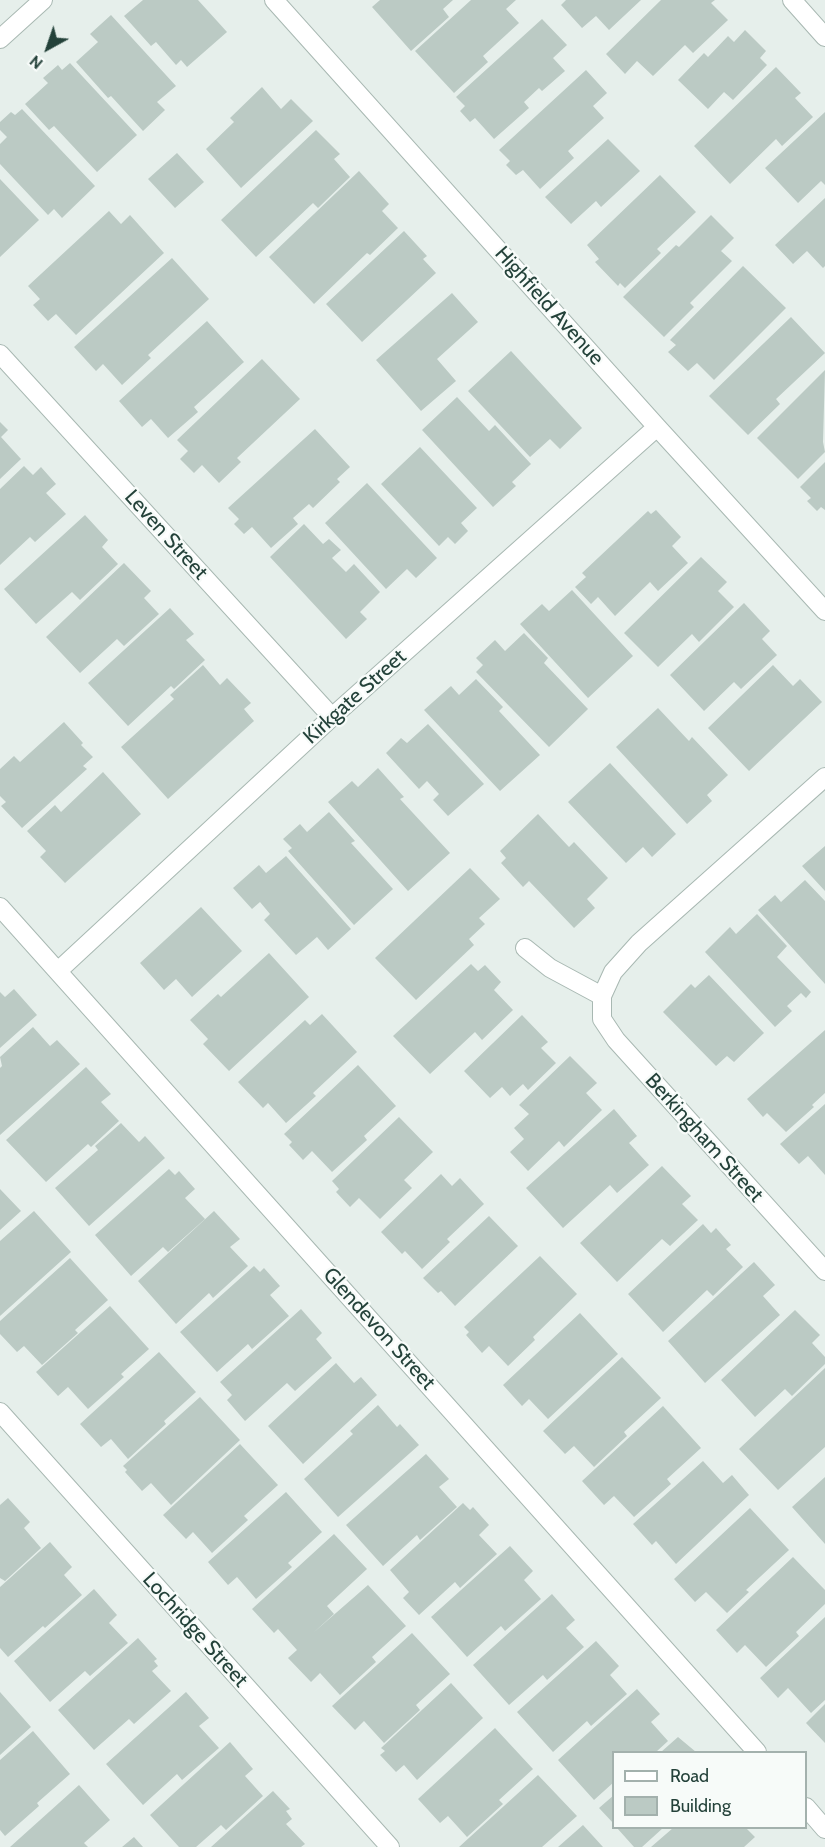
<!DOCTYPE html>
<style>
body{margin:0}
#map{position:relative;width:825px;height:1847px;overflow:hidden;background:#e6efeb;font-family:Cabin,sans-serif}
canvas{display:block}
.legend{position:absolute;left:612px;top:1751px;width:195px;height:78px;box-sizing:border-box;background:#f7fbf9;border:2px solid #a3b1ad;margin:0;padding:8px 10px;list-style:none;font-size:18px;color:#24423a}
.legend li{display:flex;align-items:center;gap:12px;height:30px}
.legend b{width:30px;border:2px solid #a3b1ad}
.north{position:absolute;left:18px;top:18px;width:60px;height:60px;-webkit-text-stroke:4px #f7fbf9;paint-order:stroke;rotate:220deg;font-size:16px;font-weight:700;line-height:24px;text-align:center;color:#24423a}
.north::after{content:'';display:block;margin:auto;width:21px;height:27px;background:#24423a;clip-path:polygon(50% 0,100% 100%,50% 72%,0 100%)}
</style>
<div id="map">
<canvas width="825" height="1847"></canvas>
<ul class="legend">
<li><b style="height:8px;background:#fff"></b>Road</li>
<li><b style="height:16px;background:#bbcac4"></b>Building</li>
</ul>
<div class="north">N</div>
</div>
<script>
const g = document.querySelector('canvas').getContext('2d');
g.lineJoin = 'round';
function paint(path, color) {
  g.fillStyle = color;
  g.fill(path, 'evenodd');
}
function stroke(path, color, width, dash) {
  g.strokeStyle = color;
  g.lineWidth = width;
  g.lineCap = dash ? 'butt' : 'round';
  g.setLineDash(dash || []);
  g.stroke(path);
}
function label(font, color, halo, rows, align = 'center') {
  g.font = font + ' Cabin,sans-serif';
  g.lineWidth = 4.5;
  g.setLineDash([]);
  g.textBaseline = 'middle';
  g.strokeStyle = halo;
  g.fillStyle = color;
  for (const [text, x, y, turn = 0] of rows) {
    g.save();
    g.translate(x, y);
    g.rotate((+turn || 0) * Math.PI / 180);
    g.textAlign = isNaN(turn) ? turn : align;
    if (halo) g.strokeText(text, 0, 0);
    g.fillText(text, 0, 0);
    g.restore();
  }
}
paint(new Path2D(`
 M143,0H198L227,32L187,67L181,60L176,65L156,42L151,46L124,16Z
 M380,0H453L443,9L449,17L411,51L372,7Z
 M471,0H516L506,9L519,23L483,56L488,62L454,93L415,51Z
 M566,0H641L609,30L596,16L582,28L561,5Z
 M661,0H715L711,3L728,20L693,53L685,45L653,76L637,61L625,74L606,54Z
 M111,15L176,86L157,102L165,110L143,131L111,96L108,98L76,62L98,42L90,34Z
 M542,19L567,45L553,58L565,71L542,91L539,88L524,102L529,108L494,139L475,118L470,122L460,111L465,106L456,97Z
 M745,30L766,51L760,58L767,65L733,100L724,92L708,109L678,80L704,53L708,57L728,36L734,42Z
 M70,63L137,135L97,172L54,126L49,130L25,104L48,83L43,78L58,65L62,70Z
 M776,67L801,93L795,98L813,117L782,146L776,139L730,184L694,146Z
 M586,70L607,93L593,106L604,118L568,151L574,158L540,189L523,170L516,175L506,165L510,161L499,150Z
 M262,87L281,109L291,99L313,121L241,188L206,149L234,122L230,118Z
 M22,109L95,186L62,218L54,209L48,215L0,164V144L7,137L0,130V122L11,112L15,115Z
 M825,112V185L821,181L798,203L765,168Z
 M316,130L340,154L334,159L350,177L318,208L313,203L256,257L221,220Z
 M608,139L640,171L601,207L596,201L571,224L545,197Z
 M177,153L204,182L175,208L148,179Z
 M359,171L389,204L382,211L398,228L370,255L367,253L314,304L269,257Z
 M660,175L696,212L657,249L661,253L625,288L620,283L618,286L595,262L599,259L587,245Z
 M0,179L39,220L0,257Z
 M825,198V266L823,268L807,251L793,264L775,245Z
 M109,211L121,224L130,215L164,253L76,335L56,314L48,321L33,305L40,299L28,286Z
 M711,215L734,238L721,251L732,261L690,303L694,307L664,337L623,297L676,245L679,247Z
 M404,231L427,256L423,259L436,273L362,342L326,304Z
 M172,258L209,299L148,355L151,358L122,385L103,364L96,371L74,347Z
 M743,266L786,308L714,380L697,363L688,371L668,352L676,345L670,340Z
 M452,293L478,322L437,359L456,381L421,411L376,360Z
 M791,317L825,353L776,399L780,404L748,435L709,396Z
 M207,321L244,362L194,407L198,412L168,438L151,419L142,427L119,401Z
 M511,351L582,428L560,449L550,439L530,457L468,391Z
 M262,359L300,399L237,458L241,462L219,483L202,465L194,473L180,459L188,451L177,440Z
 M825,370L823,442L825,452L798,479L757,438Z
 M457,397L489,431L495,425L531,464L512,482L516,486L493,507L422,430Z
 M0,422L8,430L1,437L21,459L0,479Z
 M315,429L350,467L337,479L340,482L313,508L309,504L293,518L298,524L271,548L252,527L244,534L234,524L239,519L228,508Z
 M420,447L477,508L461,523L468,531L455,544L448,537L439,546L381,484Z
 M825,462V510L821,507L817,511L807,501L811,498L800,487Z
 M24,466L33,475L41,467L56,484L46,493L66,514L35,542L30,537L0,565V489Z
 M367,483L437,558L416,578L407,569L386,589L325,523Z
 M656,510L681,537L672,546L688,563L658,591L650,582L615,616L598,597L591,604L575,587L586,577L582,573L648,511L651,514Z
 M85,515L108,540L102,547L118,564L80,600L72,592L36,624L4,589Z
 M304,524L323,544L329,539L341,550L332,558L346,572L354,564L380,592L360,612L367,619L346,639L270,557Z
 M701,557L727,582L718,591L734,607L699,642L692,634L658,667L624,633Z
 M124,563L151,591L144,598L159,614L124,646L117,639L80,673L46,637Z
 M572,590L633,656L588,698L520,624L542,604L549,611Z
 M744,603L770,631L762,639L777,655L741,689L734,682L704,711L670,675Z
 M170,608L194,634L186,640L205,660L174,689L171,686L128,726L88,683Z
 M524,633L548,658L544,663L588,709L549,747L476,672L483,665L476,658L495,640L505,651Z
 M203,665L220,685L227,678L251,703L244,709L254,721L168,799L121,747L174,699L170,695Z
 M773,665L793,686L800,679L822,702L749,771L708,728Z
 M476,679L503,707L499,711L540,755L500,791L424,710L451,686L459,695Z
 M658,708L689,741L692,737L728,775L707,795L712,801L687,824L616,747Z
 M64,722L83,743L81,745L93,757L83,766L87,769L22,828L1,806L6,802L0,796V769L14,756L20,762Z
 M428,724L484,784L448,816L433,800L439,794L427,781L419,789L386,753L401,738L407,743Z
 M610,763L676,834L652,857L643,847L626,863L568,802Z
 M378,768L404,797L400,799L450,853L408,891L328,802L352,781L358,787Z
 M103,772L141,814L65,883L40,857L46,851L27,831L55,805L61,812Z
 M329,812L355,841L351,843L393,889L354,925L288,851L292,848L283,839L300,824L307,832Z
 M538,814L569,847L574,842L608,878L587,899L595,908L574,928L529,881L523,887L501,863L506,858L500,851Z
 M825,846V891L802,866Z
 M286,856L351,929L328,950L317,937L296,955L264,920L270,914L260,902L252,909L233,888L259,865L266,873Z
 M470,868L500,899L479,918L485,924L469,939L474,945L416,1000L375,958Z
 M805,880L825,901V984L758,910L775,895L781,902Z
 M201,907L242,951L192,997L176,979L164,990L140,963Z
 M757,914L787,946L777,957L811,992L806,998L801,993L787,1006L792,1011L775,1027L705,952L730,927L736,934Z
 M269,953L309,997L229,1071L203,1044L208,1039L190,1020L218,994L221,997Z
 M471,964L478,971L485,965L501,982L494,990L513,1010L482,1040L475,1032L430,1074L393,1036Z
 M709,975L764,1033L734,1062L727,1056L716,1066L663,1012L691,984L695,988Z
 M14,989L37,1015L0,1048V992L5,997Z
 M322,1014L357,1052L313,1093L316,1096L286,1123L268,1103L263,1108L238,1082L305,1020L310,1025Z
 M522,1015L548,1042L541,1048L556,1063L528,1090L523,1084L510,1096L502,1087L490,1098L464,1071Z
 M33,1027L50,1046L57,1040L80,1064L0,1135V1068L2,1066L0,1057Z
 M825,1030V1093L812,1105L814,1107L786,1132L767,1113L763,1117L747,1099Z
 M570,1056L597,1083L586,1093L602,1110L564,1147L559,1141L528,1171L510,1152L524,1139L514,1128L529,1114L519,1105Z
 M358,1065L396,1106L364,1136L367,1140L332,1172L312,1151L303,1160L289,1145L292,1142L284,1134Z
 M86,1067L111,1094L101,1102L119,1121L91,1147L88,1144L46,1182L6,1140Z
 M825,1104V1175L808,1156L799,1164L780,1144Z
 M614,1109L637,1136L629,1143L649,1165L617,1193L610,1185L563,1228L526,1188Z
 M399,1117L433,1152L404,1180L412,1188L380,1219L359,1198L350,1207L336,1192L339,1189L332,1181Z
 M121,1123L139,1142L145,1136L165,1158L89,1226L55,1188L98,1150L95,1146Z
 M662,1166L691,1196L682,1204L698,1220L670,1246L662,1239L617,1282L580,1243Z
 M169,1169L175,1175L179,1171L195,1189L185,1198L205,1219L168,1252L163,1247L131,1276L95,1235Z
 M441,1174L452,1186L460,1178L484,1204L447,1239L450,1242L422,1269L405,1251L402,1254L381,1232Z
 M0,1189L21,1211L0,1230Z
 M34,1211L71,1252L0,1316V1241Z
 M214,1211L240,1239L230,1247L248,1266L213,1298L209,1293L176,1324L138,1281Z
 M489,1216L518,1246L455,1306L441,1291L438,1293L423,1278Z
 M703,1224L711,1233L716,1228L731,1245L726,1249L743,1267L713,1296L707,1290L663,1332L628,1294Z
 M540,1256L577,1294L533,1337L535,1340L508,1366L489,1346L482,1353L466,1335L469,1332L464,1327Z
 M70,1258L108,1300L75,1330L78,1333L42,1365L24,1346L17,1352L0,1334V1321Z
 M754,1262L775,1285L763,1296L780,1315L705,1383L668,1341Z
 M254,1266L260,1272L264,1268L280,1286L270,1295L289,1316L252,1349L248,1344L217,1372L180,1332Z
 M110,1306L149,1349L121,1374L124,1377L88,1409L68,1387L58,1396L36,1372Z
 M301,1309L322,1333L316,1339L332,1358L295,1391L287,1383L245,1421L227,1400L232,1395L220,1382Z
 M795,1310L820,1335L812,1343L825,1357V1364L792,1396L785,1389L755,1417L721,1380Z
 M580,1313L618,1354L548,1419L529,1399L522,1406L503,1385Z
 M159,1352L196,1392L164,1421L166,1424L128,1459L111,1439L101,1447L80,1424Z
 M622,1357L661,1398L624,1432L627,1436L594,1467L574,1446L565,1454L543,1431Z
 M336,1363L354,1383L361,1377L377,1395L303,1464L268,1426Z
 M825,1368V1447L778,1490L739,1449Z
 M200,1397L240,1440L171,1505L151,1483L142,1491L125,1472L127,1470L123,1466Z
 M378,1405L397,1427L400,1424L419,1445L338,1517L304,1479L353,1434L350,1431Z
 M663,1406L701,1448L667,1479L671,1484L634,1517L614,1496L604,1505L582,1481Z
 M240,1444L278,1485L244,1516L248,1520L212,1553L193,1532L186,1539L163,1515Z
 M426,1454L449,1479L439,1487L457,1507L420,1540L417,1535L383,1566L346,1525Z
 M703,1461L723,1483L732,1475L749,1495L676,1564L656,1541L652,1545L633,1524Z
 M825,1477V1544L792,1507Z
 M286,1492L322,1532L288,1563L292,1567L256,1599L237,1577L228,1585L208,1562Z
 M8,1498L30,1522L24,1528L41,1548L5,1581L0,1578V1505Z
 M463,1503L470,1510L473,1507L489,1525L479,1535L497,1554L460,1588L455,1582L419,1615L403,1598L409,1592L390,1570Z
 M750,1508L789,1550L746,1590L749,1592L727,1613L706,1592L695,1602L674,1579Z
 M334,1534L367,1569L327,1606L334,1614L313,1633L368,1585L406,1626L372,1657L376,1662L340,1695L320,1673L311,1682L288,1658L297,1650L278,1629L274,1633L252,1609Z
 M50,1542L72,1567L64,1575L82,1595L45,1628L43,1626L8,1657L0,1648V1587Z
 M510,1546L533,1571L524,1580L541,1599L505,1631L501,1626L467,1657L431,1617Z
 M793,1557L825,1590V1604L796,1632L799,1636L766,1667L745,1645L737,1653L716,1630Z
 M94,1589L117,1615L109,1623L128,1643L90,1676L85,1671L50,1702L14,1661Z
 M552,1594L575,1620L566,1628L584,1647L547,1680L543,1675L509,1705L473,1665Z
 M825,1617V1700L811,1713L788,1688L778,1698L760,1678Z
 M412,1633L450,1674L416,1705L420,1710L384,1743L364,1721L355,1730L332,1706Z
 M138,1638L157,1659L154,1661L158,1666L152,1671L171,1691L134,1724L129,1719L94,1750L58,1710Z
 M596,1641L619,1666L610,1675L627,1694L591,1726L587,1721L553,1752L517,1712Z
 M451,1683L483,1718L417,1780L404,1765L396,1772L380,1755L385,1751L381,1748Z
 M637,1689L660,1714L651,1722L668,1741L656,1752H614V1782L594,1800L558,1760Z
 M0,1692L31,1727L0,1755Z
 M186,1692L209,1718L199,1726L219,1748L182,1780L177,1774L143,1805L106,1764Z
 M825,1704V1743L806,1723Z
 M495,1728L533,1769L499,1800L503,1804L467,1837L448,1816L440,1823L418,1799Z
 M33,1731L70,1774L37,1803L39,1806L5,1836L0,1830V1760Z
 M678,1737L696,1752H661Z
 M230,1742L253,1769L245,1776L263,1796L226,1830L221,1825L196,1847H179L150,1815Z
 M538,1775L577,1816L542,1847H459Z
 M79,1785L110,1820L84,1843L88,1847H10Z
 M273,1791L290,1809L286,1811L292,1819L286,1824L305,1844L301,1847H211Z
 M614,1795V1824L599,1808Z
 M583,1825L603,1847H558Z
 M617,1828H663L642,1847H634Z
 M673,1828H746L755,1837L744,1847H651Z
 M134,1837L143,1847H122Z`), '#bbcac4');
const street = new Path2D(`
 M274,0L657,427L825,611
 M792,0L825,37
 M0,39L43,0
 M0,354L332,717
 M825,777L639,943L613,972L602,996V1019L616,1040L825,1271
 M0,907L757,1752
 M525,948L550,968L602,996
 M58,971L332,717L657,427
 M0,1412L390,1847
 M806,1807L825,1829`);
stroke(street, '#a8b8b2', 20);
stroke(street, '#fff', 18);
label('21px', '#24423a', '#f7fbf9', [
 ["Highfield Avenue",549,306,48],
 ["Leven Street",166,535,48],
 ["Kirkgate Street",355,697,-42],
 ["Berkingham Street",704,1138,48],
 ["Glendevon Street",379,1329,48],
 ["Lochridge Street",195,1630,48]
]);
</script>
